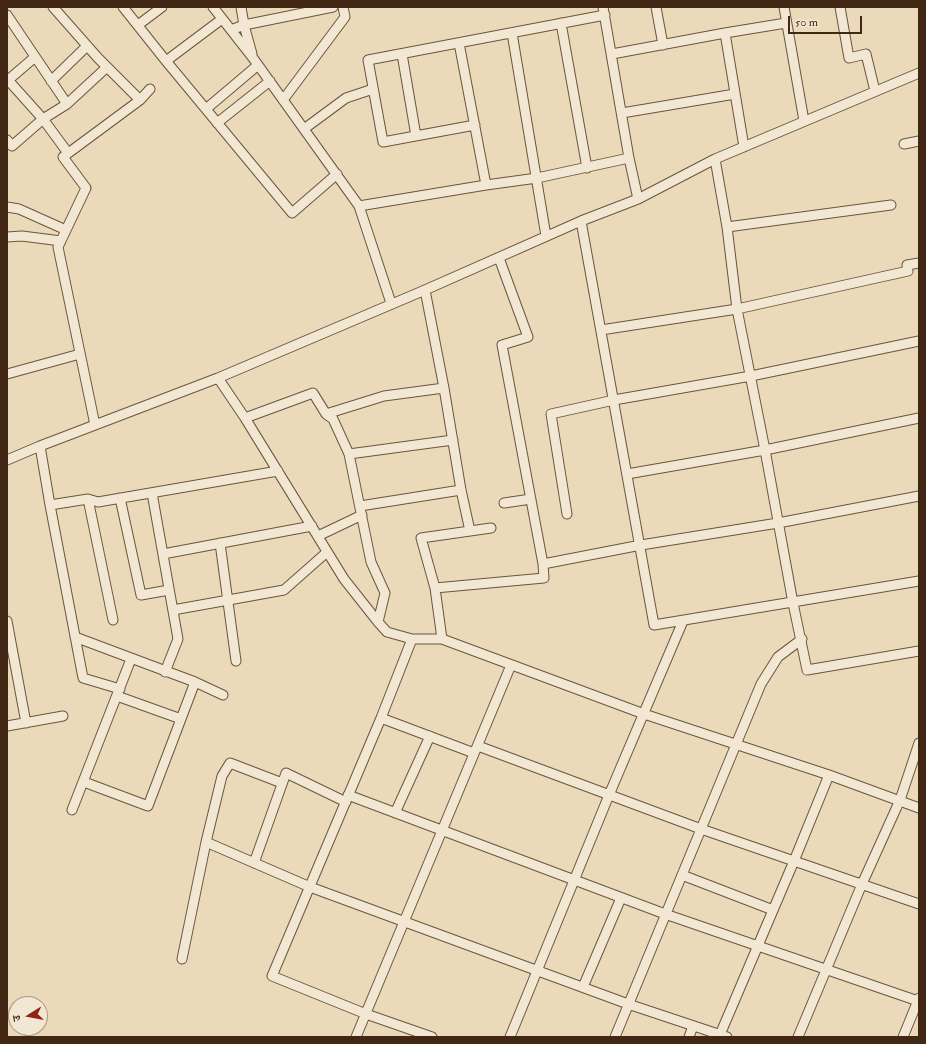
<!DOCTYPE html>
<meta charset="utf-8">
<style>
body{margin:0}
#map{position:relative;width:926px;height:1044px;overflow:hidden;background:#ebdab9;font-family:"IM FELL Double Pica","Noto Serif Devanagari",serif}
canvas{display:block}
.frame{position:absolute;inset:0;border:8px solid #412714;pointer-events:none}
.north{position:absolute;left:8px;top:996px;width:40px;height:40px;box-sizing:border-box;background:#f2e7d2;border:1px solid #ab9a86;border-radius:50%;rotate:259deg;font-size:11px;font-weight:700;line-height:16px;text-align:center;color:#412714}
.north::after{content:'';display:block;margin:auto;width:14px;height:18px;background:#8f2418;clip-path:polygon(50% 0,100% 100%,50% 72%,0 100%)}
.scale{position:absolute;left:788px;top:16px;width:74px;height:18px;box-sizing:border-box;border:2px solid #412714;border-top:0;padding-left:5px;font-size:12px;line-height:14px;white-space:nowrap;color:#412714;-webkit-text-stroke:3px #f2e7d2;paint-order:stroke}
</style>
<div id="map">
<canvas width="926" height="1044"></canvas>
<div class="frame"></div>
<div class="north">उ</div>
<div class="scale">50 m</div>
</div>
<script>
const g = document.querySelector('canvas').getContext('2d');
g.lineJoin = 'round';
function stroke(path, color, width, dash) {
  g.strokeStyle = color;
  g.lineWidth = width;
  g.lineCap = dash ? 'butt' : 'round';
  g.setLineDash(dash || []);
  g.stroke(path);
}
const minor = new Path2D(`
 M53,7L98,58L140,100
 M123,7L166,61L292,213L337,174
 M213,7L253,58L359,206L391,303
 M241,7L244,25L252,54
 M603,7L629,158L638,199
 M656,7L663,45
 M784,7L804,121
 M840,7L849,58L866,54L875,91
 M7,15L67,104
 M561,23L587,168
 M138,25L162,7
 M231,30L244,25L333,7
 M512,33L546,236
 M725,33L786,23
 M459,43L486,185
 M402,54L416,136
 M612,54L725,33L744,147
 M166,61L222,19
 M8,80L43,119L68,153
 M7,81L35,57
 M51,81L87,46
 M283,100L345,17L343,7
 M206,109L258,65
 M622,113L735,94
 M217,123L270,81
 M475,125L383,142L368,60L605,15
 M304,129L346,98L373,89
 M7,140L12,146L43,119L67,104L107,67
 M904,144L919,141
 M715,159L727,227L737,309L765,450L793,603L807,670L919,651
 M359,206L486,185L537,178L629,158
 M7,207L19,209L66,230
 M581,221L654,625L919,581
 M727,227L891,205
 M7,237L22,236L61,241
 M425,290L444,388L461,490L470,531
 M601,330L737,309L908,271L907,265L919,263
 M7,374L80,354
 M218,378L245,418L344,579L378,622L387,632L412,639H442L644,714L829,775L919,808
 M326,414L384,396L444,388
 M245,418L313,393L326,414L333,419L349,454L371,562L385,593L378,622
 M95,425L58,247L86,188L63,157L140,100L150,89
 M40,446L50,505L83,678L120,689
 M349,454L453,440
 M7,460L40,446L218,378L425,290L581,221L638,199L715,159L919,73
 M627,474L765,450L919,418
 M152,493L178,639L165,672
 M120,498L141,595L169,590
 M88,499L113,620
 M504,503L531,499
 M50,505L88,499L98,502L278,471
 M360,506L461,490
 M567,514L551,414L614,400L751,376L919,341
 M318,536L362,515
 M220,543L236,661
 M163,554L312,526
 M543,564L641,545L778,523L919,496
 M435,588L544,578L543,564L502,345L528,337L499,258
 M173,610L284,590L327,552
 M7,621L26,723
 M75,637L195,682L223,695
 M412,639L381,718L272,976L366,1014L432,1037
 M442,639L435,588L421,538L491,528
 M117,696L181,719
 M381,718L474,753
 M7,726L63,716
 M478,746L701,829L919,904
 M84,782L148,806L195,682
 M348,795L665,914L918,1001
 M72,810L131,659
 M395,813L430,736
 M206,842L222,776L230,763L282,783
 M254,863L286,773L346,802
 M682,875L773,910
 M182,959L206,842L310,887L628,1004L727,1037
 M583,987L621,898
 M356,1037L511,665
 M510,1037L609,795L683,621
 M615,1037L761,684L778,657L802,639
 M689,1037L693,1026
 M719,1037L794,861L829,775
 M798,1037L862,884L900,800L919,743
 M903,1037L919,998`);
stroke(minor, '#6c543d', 11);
stroke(minor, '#f2e7d2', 9);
</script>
